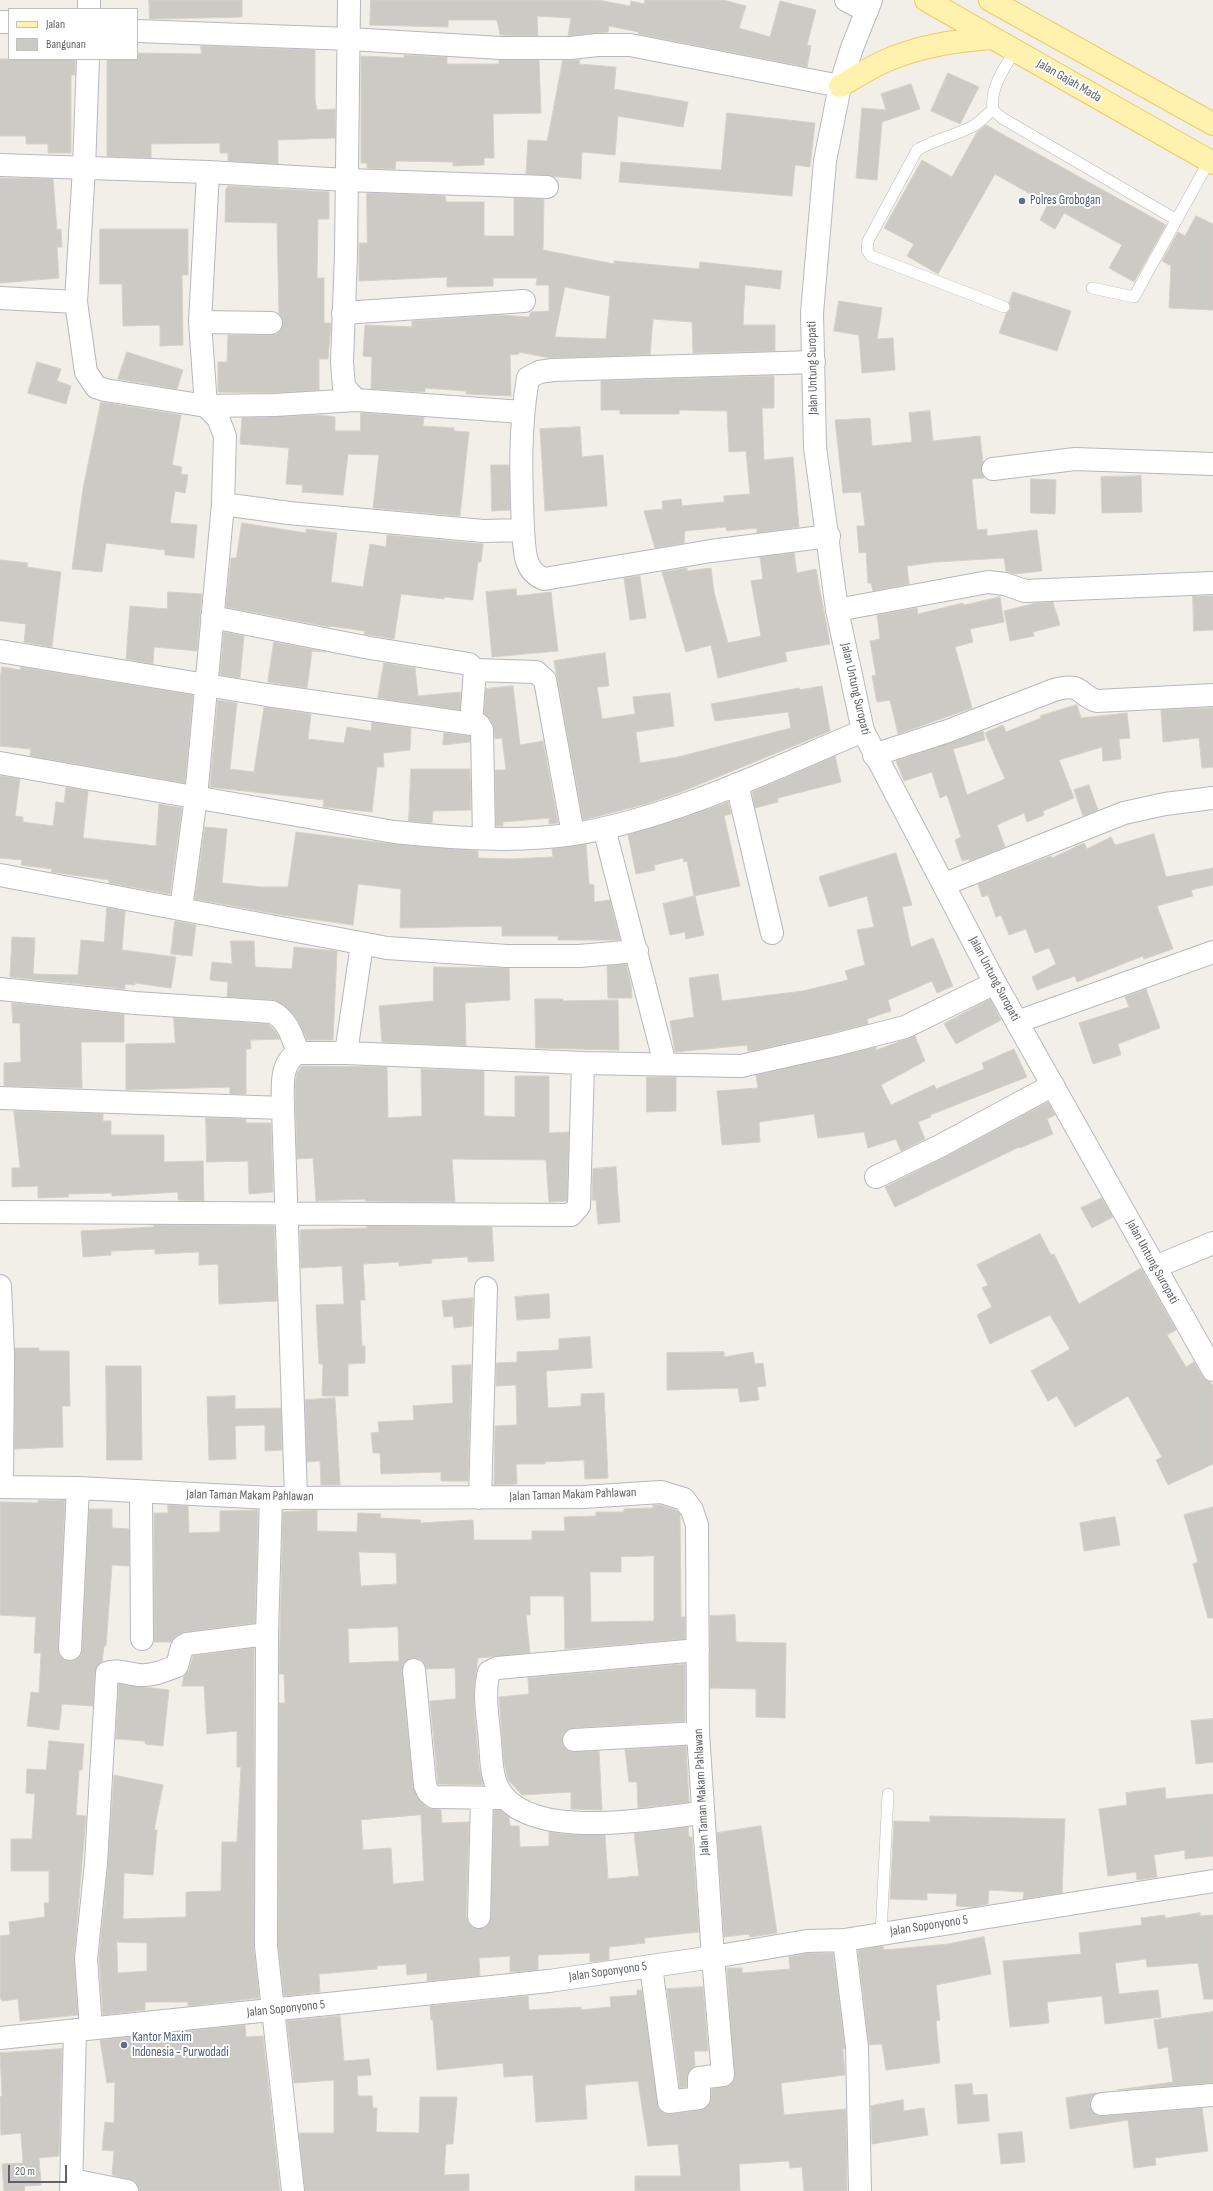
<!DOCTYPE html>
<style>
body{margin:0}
#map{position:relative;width:1213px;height:2191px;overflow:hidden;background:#f1efe8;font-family:"Sofia Sans Condensed",sans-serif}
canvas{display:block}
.legend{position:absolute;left:8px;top:8px;width:130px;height:52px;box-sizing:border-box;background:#fff;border:1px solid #bfc1c3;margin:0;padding:5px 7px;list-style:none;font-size:12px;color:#5f6368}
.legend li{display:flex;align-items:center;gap:8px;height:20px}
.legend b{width:20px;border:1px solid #bfc1c3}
.scale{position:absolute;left:8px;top:2165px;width:59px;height:18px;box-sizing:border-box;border:2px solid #5f6368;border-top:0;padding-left:5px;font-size:12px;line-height:14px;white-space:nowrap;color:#5f6368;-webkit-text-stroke:3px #fff;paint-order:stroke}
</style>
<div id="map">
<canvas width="1213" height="2191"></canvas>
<ul class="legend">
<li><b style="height:5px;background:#fff2af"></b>Jalan</li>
<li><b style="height:11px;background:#cccac5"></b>Bangunan</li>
</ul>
<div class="scale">20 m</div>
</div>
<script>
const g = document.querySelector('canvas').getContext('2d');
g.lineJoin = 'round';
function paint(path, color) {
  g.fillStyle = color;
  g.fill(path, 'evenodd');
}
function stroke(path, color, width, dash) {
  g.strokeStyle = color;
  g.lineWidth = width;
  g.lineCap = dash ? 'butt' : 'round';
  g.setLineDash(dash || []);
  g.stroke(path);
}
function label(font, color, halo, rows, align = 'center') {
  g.font = font + ' "Sofia Sans Condensed",sans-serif';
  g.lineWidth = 4;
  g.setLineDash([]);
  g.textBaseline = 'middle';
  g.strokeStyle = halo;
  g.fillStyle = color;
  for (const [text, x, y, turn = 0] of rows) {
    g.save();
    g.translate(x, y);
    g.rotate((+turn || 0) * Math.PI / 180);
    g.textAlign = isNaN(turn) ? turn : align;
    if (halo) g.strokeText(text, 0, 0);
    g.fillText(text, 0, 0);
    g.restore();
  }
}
const building = new Path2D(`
 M149,0H242V17L150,19Z
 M371,0H598L630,6L631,1L644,4L645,0H723L746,6L739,28L770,37L780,1L816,10L807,45L811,46L807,67L638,34L639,32L609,26L608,32L568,36L571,18L537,16L538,36L500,35L497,20H448V27L370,25Z
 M201,46L315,50V100L317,110L335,109V138L278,140V164L228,161V153H220V143L151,144V158L107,156V59H137V53L201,54Z
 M404,55L447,57V64H499V60H539L541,113L493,114L494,158H484V165L453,166V162L396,161L395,169L367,168V163H361V56L404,58Z
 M0,59H75V75H71V153H48V144H26V136H0Z
 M563,60H580L579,64L616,67L614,89L688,102L683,127L618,116L615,155L582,152L581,179L526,174L528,140L547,141Z
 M948,73L979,87L960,124L931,111Z
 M911,84L920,109L882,122L877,180L856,178L862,108L886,110L881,94Z
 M727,113L815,123L810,167L795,165L792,196L619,182L621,162L721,170Z
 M986,125L1166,225L1134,282L1109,268L1122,245L1064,213L1055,229L1040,220L1048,204L995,174L938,274L907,256L914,244L884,228L922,160L952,177L977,132Z
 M0,178L53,179L57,230L61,229L62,247H57L59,278L0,283Z
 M228,186L329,192V219H318L317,278H324V323H331L328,359H319V390L275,393L218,392V362H227L228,335H271L277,334L283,324L279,314L277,223L225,222L226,188H228Z
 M367,193L445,196L446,202H484V236H514V198L544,199L543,250L614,264V261L699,269L700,262L782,271L780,289L745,285L743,325H775V351L693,353L692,322L653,319L650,355L550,358L519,352V354L510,355L511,396L466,394V391L425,388V392L371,389L372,357L363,356L365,325L412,327V321L500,315L529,317L531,312L549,311V285H536L537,278H493V286L447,287V277L359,281V243H367ZM565,287L610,296L606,339L555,337Z
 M1196,216L1213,224V310L1169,308L1171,266L1162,261L1178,232L1185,236Z
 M100,229H188V275H182L183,345L160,346V325L123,326L122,284H100Z
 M1013,292L1071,311L1057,351L999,333L1006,314L1011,309L1009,303Z
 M839,301L882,308L877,339L893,338L895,370L862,373L859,335L834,331Z
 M127,352L183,370L177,389L118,379Z
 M37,362L61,369L57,381L71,386L66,404L28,393Z
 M774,376V408H762L764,460L793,457L799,527L757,533V528L727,531L726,527L685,531L684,543L655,548L644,511L663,509L662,501L681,499L682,506L724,502V496L750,494L746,451L729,452L727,411L679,410V414H620V410H601V381Z
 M101,402L181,415L172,465L182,467L181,474L188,475L185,493L175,491L170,523L197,525L194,558L165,555V550L106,543L102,572L72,569L83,489Z
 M930,411L933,441L980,436L983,463L981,470L984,478L972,479L977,530L987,529V536L1037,530L1042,571L1014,574L1006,571L1004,558L936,562L907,566L909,584L873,591L871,583H868L866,552L859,553L857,526H865L861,492L843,493L835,420L870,418L872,446L912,442L909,413Z
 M361,413L424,417L423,426L454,428V431L469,432L460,516L373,508L379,455L348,454L343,495L302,492L303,485L286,484L289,448L240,444L242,418L319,415L335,417V431H360Z
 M580,427L582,457L603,455L607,506L545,511L540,429Z
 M491,465H509L510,510L492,511Z
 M1141,476L1142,512L1102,513L1101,477Z
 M1031,479L1056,480L1055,514L1031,513Z
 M242,523L306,533V529L337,533L331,582L363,587L370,544L386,547L387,535L483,544L481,562H478L473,600L444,597V599L401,594L394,639L364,634L365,631L330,626V627L226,607L231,558H236Z
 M794,553L797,573L816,569L830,644L785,652L787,661L718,678L711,645L686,652L662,572L687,568V571L711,568L714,592L728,643L761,636L751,581L763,579L760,557Z
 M0,560L28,563L27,567L61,572L52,647L24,642L26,624L0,621Z
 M640,576L646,618L630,620L624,578Z
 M516,589L517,596L551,592L558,651L492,657L486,592Z
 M168,592L202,594L197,651L154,647L153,664L126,659L130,606L167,609Z
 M1193,596H1213V630L1194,631Z
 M1000,597L1004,622L970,629L973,642L955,647L972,708L898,734L890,700L877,702L872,676L876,675L870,641L880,639L877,615L917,608L918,614L963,603L964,605Z
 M1053,602L1060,625L1033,632L1034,636L1010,641L1004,611L1036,603Z
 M224,632L244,636L240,678L220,675Z
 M274,642L326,652L312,651L307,688L268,682Z
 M605,653L609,686L597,687L602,719L635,714L633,697L670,693L674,726L636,732L640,763L678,757L791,728L788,712L715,721L711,704L799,688V690L822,686L830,731L681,792L646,804L583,820L554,661Z
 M384,663L415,668L418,696L461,692L460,710L378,698Z
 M2,667L20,670L21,667L193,695L185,783L30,756L31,749L0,746V680Z
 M513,686L520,745L543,741L558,823L549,824V818L503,822V826H496L495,770H506L502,738L495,739L493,724L484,714L486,689Z
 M218,700L237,703L230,769L254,772L264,707L311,714L308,739L344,743L347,727L371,731L372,722L411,728L410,750L383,753L384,767H377L372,812L323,807L324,800L210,787Z
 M1077,705L1081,718L1127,713L1130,738L1119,739L1121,759L1103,761L1102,747L1059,760L1074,798L1043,811L1044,815L1027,822L1024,813L997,825L1005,847L969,861V859L962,861L955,840L961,837L947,795L940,798L932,772L904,781L896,761L983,731L985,740L953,749L967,795L1005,779L985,733L1003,725L1006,732L1041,718L1040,716Z
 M1213,708V767L1202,768L1199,738L1163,742L1161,710Z
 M444,733L470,736V742L443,745Z
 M835,756L841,782L778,798V802L755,808L752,792Z
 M411,769H470L471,810L433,811L432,823L409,821Z
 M0,776L20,779L15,816L23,817V822L53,826L56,802L64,803L66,787L88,791L83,838L156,846L159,804L182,808L170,894L109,883V880L51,872L52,869L21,865L22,860L0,858Z
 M1089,785L1098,810L1083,816L1074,790Z
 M728,802L731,814L724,816L740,886L694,896L687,861L684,862L683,858L654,865L655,870L636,874L628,835L689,816Z
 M205,827L227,829L222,883L261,887H288L296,832L393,844L478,851V858L510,859L553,857L552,849L586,844L589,884L594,885V902L610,900L620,940H558V936H502V926L400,928L401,889L358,884L353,925L282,915L195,899Z
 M1154,834L1166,877L1213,868V885L1191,890L1193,896L1157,906L1173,949L1144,959L1143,956L1077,982L1075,976L1037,990L1032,977L1056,964L1049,948L1035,953L1026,929L1009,935L1001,915L996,917L988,895L982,897L978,884L1051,856L1052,858L1084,843L1087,849L1111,837L1115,845Z
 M896,853L912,905L902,907L911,947L933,938L953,986L937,993L932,981L888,1000L891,1011L867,1019L868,1024L832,1033L752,1051H748L747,1045L675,1052L670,1021L694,1017L689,978L718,974L722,1001L803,991L848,980L845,971L865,965L857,930L874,927L867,896L829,907L819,877Z
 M695,896L704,935L686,939L685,932L670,935L663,904Z
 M107,908L125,911L122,950L176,957L171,988L135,983V985L125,984V989L10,977L12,937L35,938L33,974L78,975L81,940L104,942Z
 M175,921L196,925L192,956L171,954Z
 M231,941H254L255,967L292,969L294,947L337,951L333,1040H307L296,1017L284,1005L273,1000L227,997L228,982L210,980L212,962L232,964Z
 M626,964L631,984L632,998H608L607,966Z
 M434,967L509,968L510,1000L465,1003L466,1046L382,1042L379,1006L433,1001Z
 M1146,989L1160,1028L1118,1044L1121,1055L1093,1064L1079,1023L1129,1007L1125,997Z
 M535,999H563V1001L618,1000L619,1050L536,1048Z
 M990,999L1001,1020L956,1044L944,1024Z
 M12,1003L124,1014V1042H81L82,1088L4,1086V1063L21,1062L20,1023H13Z
 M174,1018L268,1024L275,1031L280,1039L250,1040L251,1049H246V1094H230V1087L126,1090V1044L175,1043Z
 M915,1036L925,1061L881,1085L891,1105L934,1085L936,1089L984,1069L982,1063L1014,1049L1027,1077L930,1115L931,1117L918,1122L925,1139L901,1151L896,1139L868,1148L864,1132L818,1138L814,1114L759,1122L760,1142L722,1145L717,1091L758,1088L756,1075L876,1047V1050Z
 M302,1066L387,1067L388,1118L422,1116L421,1069L484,1071V1116L515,1117V1076H549V1133L569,1132L567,1201L549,1202L546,1160L452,1159L455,1202L365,1201V1199L316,1201L313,1158L297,1159L295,1085L297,1073Z
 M647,1077H676V1111L647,1112Z
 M1048,1102L1055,1115L1047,1119L1053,1134L1020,1148L1019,1147L895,1207L885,1187L945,1157Z
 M14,1111L103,1114V1121H111V1135H164V1162L203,1161L204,1201L178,1200V1192L112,1196V1193L68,1194L69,1197L38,1198V1186L12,1187V1168H20Z
 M206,1118L246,1119V1123H271L273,1192L249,1194L248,1161L207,1162Z
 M616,1167L620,1222L598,1224L596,1200H592L593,1169Z
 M1102,1198L1113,1217L1092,1228L1081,1208Z
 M154,1225L274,1226L277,1301L219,1304L218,1264L199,1265V1252L155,1254V1249L111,1251V1255L83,1257L81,1231L154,1227Z
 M367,1226L492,1227L494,1261L468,1262V1257L431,1259L432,1263L399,1266V1262L363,1264L365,1300H360L362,1346H365V1363L348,1364V1396H322L323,1364H319L316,1305L344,1304L342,1266L301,1268L300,1230L367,1228Z
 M1040,1234L1051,1255L1054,1254L1079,1304L1141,1268L1176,1330L1167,1335L1186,1367L1194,1362L1202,1376L1210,1382L1213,1386V1464L1168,1485L1156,1460L1162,1457L1128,1396L1075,1427L1057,1396L1048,1401L1031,1371L1070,1349L1050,1315L990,1344L977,1315L992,1307L982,1288L988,1285L977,1265Z
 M549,1294L550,1318L517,1320L515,1297Z
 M473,1298L472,1326L454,1328L453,1316L444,1317L442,1301Z
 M590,1337L592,1368L546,1371L548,1408L581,1406V1394L604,1393L608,1478L585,1479L584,1460L545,1462V1464H516L517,1484L494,1485L495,1426L517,1425L516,1385L496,1386V1363L517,1362V1352L559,1350V1339Z
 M15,1348H39V1351H69L70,1406H62L63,1447L15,1449Z
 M724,1352V1357L753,1352L755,1364L763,1363L766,1386L757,1387L759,1400L740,1402L738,1388L667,1390V1353Z
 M471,1365L468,1481H441V1472L381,1474L380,1453H373L371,1433L379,1432L378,1422L414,1420L413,1406L453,1403L452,1366Z
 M106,1366H141L142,1460H107Z
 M235,1396V1409L281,1408L282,1450L265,1451V1425L235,1426L236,1459L209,1460L207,1397Z
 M335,1398L340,1485H321L320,1461L307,1462L305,1400Z
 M65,1500L58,1648L59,1654L63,1659L69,1661L75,1660L80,1656L82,1650L89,1509H112V1528L129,1529V1566L112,1565L106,1646H104L102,1662L97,1666L95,1672L93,1706L62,1704L59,1730L27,1726L31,1692L39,1693L41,1653H34L36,1617L0,1615V1502L38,1503V1501Z
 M168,1505L188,1506L189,1533L220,1532V1511L258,1510L255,1623L185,1632L176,1636L171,1642H154V1513H168Z
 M653,1505H660L676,1510L680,1514L681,1617H685V1639L565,1649L564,1596H530V1615H526L530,1653L478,1658L474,1688V1707L479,1766L483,1785L438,1784L430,1701L456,1699L455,1668L426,1669L424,1663L420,1659L413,1658L407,1660L403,1664L402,1671L413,1786L417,1797L426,1807L441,1810L442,1823L469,1822L466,1917L468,1923L473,1928H485L489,1924L491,1918L494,1810H501L509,1817L510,1826H519L520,1847L549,1846V1832L560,1834L605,1835L608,1879L639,1876L634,1833L688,1827L689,1837H692L699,1932L644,1938L645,1943L609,1947V1960L590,1962V1953L538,1955V1970L510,1972V1956L479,1958L480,1976L427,1981V1973L407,1975L406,1964L377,1966V1969L319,1974L320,1992L284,1996L278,1945L279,1703H285L284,1674H279L283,1512L317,1510V1531L357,1532L358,1513L381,1514L380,1518L421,1520L420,1523L473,1520L474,1540H532V1531H565L564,1517L596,1516V1512H624V1509L653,1508ZM359,1552L396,1553L397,1584L361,1586ZM654,1556V1621L591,1622L590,1572H621V1557ZM398,1627L399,1661L349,1663L348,1629ZM421,1815L424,1881L393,1884L391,1848L363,1850L361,1820Z
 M1213,1507V1618H1208L1193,1564L1198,1562L1184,1515Z
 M1115,1517L1120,1545L1084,1551L1080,1523Z
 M735,1615L736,1642L786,1643L785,1718L756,1717V1689L710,1688V1616Z
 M254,1648V1946L259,1998L188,2006V2002H145V2010L103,2015L99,1959L108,1864L114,1775L163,1785L154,1830H157L153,1875L124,1873L123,1919L186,1917V1892L221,1891L222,1842H237L241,1767H237V1731L207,1734L204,1686H182L184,1676L189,1670L193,1656ZM117,1942L147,1943V1971L118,1973Z
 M685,1664V1721L573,1728L568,1729L563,1734L562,1740L563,1746L569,1751H599L602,1810L571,1809V1792L522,1795L508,1780L504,1762L499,1697L529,1694L528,1678Z
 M119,1684L169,1690L163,1746L145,1744V1741L116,1739Z
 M1213,1719V1762L1196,1764L1191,1721Z
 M49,1741L84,1744L82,1770H79L76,1815L86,1816L74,1958L78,2015L20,2021L18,1999L2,2001L0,1998V1936L10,1935L9,1922L45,1917L44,1903H49V1871H11V1839H32L35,1794L26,1793L27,1769L46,1770Z
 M686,1746L689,1802L638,1808L637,1782H629L625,1750Z
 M1165,1788L1166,1799L1213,1794V1856L1185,1859V1850L1154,1855L1157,1877L1137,1880L1136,1872L1108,1876L1099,1809L1127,1805L1126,1793Z
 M930,1816L1065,1819L1062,1893L1023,1899L1024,1892L989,1890L988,1904L973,1907L956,1906L957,1894L927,1893V1900L890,1899L894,1821L930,1822Z
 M761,1826L777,1933L750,1937L749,1934L724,1937L717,1833Z
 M1200,1913V1916L1213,1915V1999H1204L1198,1963L1147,1967L1146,1959L1115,1963L1119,1994L1158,1990L1161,2017L1105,2024L1102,1996L1047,2002L1049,2023L1010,2027L1003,1961L1081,1954L1079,1933L1142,1925L1141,1918L1165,1915V1918Z
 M984,1937L991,1974L936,1985L940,2020L936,2021L940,2063L886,2070L882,2044L869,2045L858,1950L883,1946L884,1950L948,1944Z
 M808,1953H833L845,2048L843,2049L845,2075L781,2083L784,2115L846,2109L847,2191H804L802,2167L790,2168L789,2161L739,2164L740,2191H635V2176H681L678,2144L648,2146L638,2081L585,2085L587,2119L536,2122L533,2075L504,2077L503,2063L437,2070L433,2020H431L430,2006L528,1996L529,2010L581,2007V2010L611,2007L610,1997L637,1995V1990H642L659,2109L664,2113L670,2114L701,2110L710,2103L712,2089L730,2085L734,2080L727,1968H742V1973L790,1969L789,1957Z
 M703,1987L708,2051H694L695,2066L688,2073L686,2087L680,2088L667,1989Z
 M1213,2012V2083L1117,2090L1173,2082L1168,2047L1158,2049L1154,2020Z
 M340,2016L344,2061L369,2059L371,2075L357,2076L358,2096H372L373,2108H377L376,2132L419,2133L420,2097H457L453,2144H446L444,2175L469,2174V2191H305L299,2133H334V2080L294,2083L287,2021Z
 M245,2025L246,2037L263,2036L280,2191H139L135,2181L112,2175L114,2151L102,2150L105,2122L114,2123L115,2082L107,2083L100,2040Z
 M62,2049L59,2156L39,2158L41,2185L24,2186L25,2191H4L2,2164L23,2163L21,2133L1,2135L0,2097L2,2096L0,2053Z
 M972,2084L973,2095L987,2094L989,2121L958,2124L955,2085Z
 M1096,2093L1091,2098L1090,2105L1096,2115L1103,2116L1202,2108L1208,2151L1155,2158L1156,2165L1134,2168L1128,2120L1070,2129L1066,2098Z
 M903,2100L904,2111L924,2108L928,2135L872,2144L871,2106Z
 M1022,2132L1025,2162L1001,2164L998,2134Z`);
paint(building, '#cccac5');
stroke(building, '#d6d1c6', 1);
const lane = new Path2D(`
 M1015,50C1004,69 990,87 993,110L1002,118L1175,219
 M993,110C986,115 980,122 973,126C955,136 935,139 917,150L868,241L867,250L871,256L1004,307
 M1092,288L1134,297L1209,161
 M881,1934L888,1794`);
const street = new Path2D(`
 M349,0L346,254L342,362L344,387L356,400L522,412
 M846,0L867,11
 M89,9V0
 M0,22H9
 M137,31L349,39L501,48H571L597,45H630L840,86
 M0,165L208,172L200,322L206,406L275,405L356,400
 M208,172L347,180L547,187
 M0,298L76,302L86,372L96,387L105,390L206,406L218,418L225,436L223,504L196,797L181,909
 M76,302L84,168L88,59
 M343,313L524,301
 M200,322L271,323
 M993,469L1075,459L1213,464
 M223,504L289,513L483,531L523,530C525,550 523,571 544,579L711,551L829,536
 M523,530C521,479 519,429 528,378L539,372L553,370L814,362
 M837,610L988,582L1005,584L1025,591L1213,583
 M212,617L370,648L469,664L475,670L471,724
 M0,651L267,695L479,725L482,730L484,838
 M475,670L536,672L545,680L573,834
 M874,755L948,731L1054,690C1061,688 1071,686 1077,689C1085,693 1086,698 1097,701L1213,695
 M0,763L394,832C453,838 516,843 575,834C675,817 770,770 863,731
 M737,784L772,933
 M604,828L665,1064
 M0,875L387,948L507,956H579L637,951
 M945,884L1124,813L1165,804L1213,798
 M0,989L135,1003L272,1012C288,1020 292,1036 298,1053
 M1017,1022L1213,952
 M346,1053L362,944
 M0,1098L283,1108
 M876,1177L940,1146L1053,1085
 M0,1212L571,1215L579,1206L583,1063
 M1155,1267L1213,1243
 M0,1286L3,1354L2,1487
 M0,1487L78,1488L271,1498L583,1497L661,1492L684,1499L692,1510L697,1525L698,1733L713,1957L723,2075L699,2078V2098L669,2102L651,1966
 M141,1492L142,1639
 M296,1497L283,1108C283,1089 279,1063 298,1053H346L583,1063L741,1066L835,1045L905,1027L995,983
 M271,1498L267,1634L266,1946L293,2191
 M480,1498L486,1288
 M70,1649L78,1488
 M698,1650L497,1668L489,1672C483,1694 488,1718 490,1741C491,1755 491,1773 497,1786C525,1844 651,1818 702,1813
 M414,1670L425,1785L428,1792L434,1797L505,1798
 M574,1740L698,1733
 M479,1917L482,1798
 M844,1940L857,2047L860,2191
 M91,2028L86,1959L96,1863L107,1673C117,1669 128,1674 139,1675C152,1676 164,1671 177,1666L182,1647L187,1644L267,1634
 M0,2038L549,1981L713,1957L807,1941L844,1940L1213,1881
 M1102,2104L1213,2095
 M72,2180L127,2191
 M71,2191L75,2030`);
const secondary = new Path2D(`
 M871,0L852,48L840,86L825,161L812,313L815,447L837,610L863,731L995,983L1213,1370`);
const primary = new Path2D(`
 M926,0L1213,163
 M990,0L1213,124
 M840,86C854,78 868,69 883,62C918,46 954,41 991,38`);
stroke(lane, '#b5b8bc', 12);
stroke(street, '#b5b8bc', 24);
stroke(secondary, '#b6babf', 24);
stroke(primary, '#f2c960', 24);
stroke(lane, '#fff', 11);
stroke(street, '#fff', 22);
stroke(secondary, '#fff', 22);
stroke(primary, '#fff2af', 22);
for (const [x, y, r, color] of [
 [1022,201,4,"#5c6f8a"],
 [124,2045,4,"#5c6f8a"]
]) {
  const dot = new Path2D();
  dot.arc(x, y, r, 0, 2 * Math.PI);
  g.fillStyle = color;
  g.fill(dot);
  stroke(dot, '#fff', 1.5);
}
label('13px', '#5f6368', '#fff', [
 ["Jalan Gajah Mada",1069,81,30],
 ["Jalan Untung Suropati",813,368,-91],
 ["Jalan Untung Suropati",855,689,77],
 ["Jalan Untung Suropati",994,979,62],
 ["Jalan Untung Suropati",1152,1262,61],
 ["Jalan Taman Makam Pahlawan",573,1495,-2],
 ["Jalan Taman Makam Pahlawan",250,1496,1],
 ["Jalan Taman Makam Pahlawan",702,1792,-93],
 ["Jalan Soponyono 5",929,1926,-9],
 ["Jalan Soponyono 5",608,1972,-8],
 ["Jalan Soponyono 5",286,2009,-6]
]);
label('13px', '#4e5e75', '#fff', [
 ["Polres Grobogan",1030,201],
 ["Kantor Maxim",132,2038],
 ["Indonesia - Purwodadi",132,2053]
], 'left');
</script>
